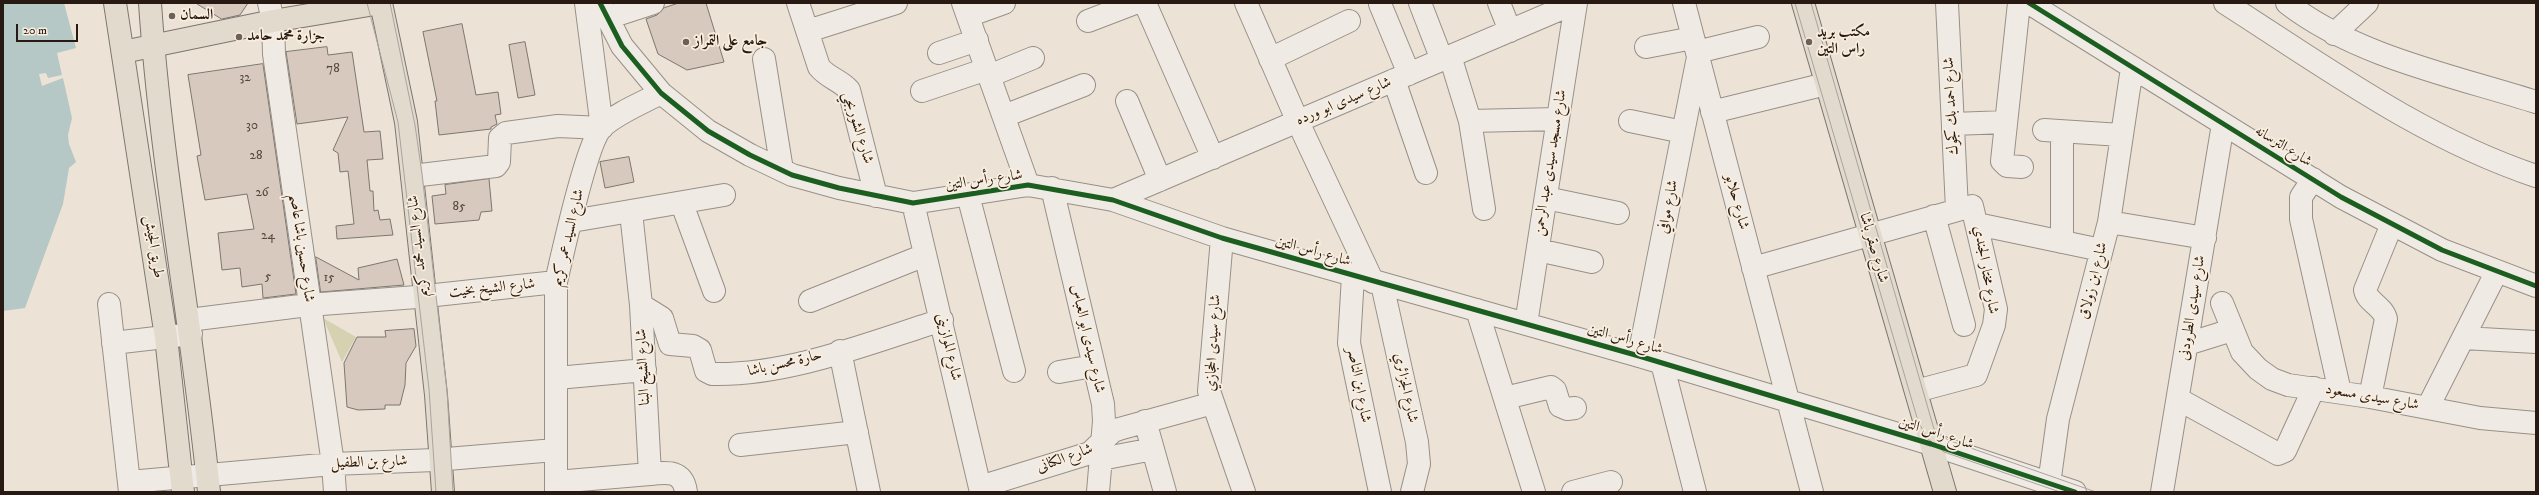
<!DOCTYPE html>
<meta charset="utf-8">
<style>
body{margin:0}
#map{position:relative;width:2539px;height:495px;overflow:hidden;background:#ece3d6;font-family:"IM FELL DW Pica",serif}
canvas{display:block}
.frame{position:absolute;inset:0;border:4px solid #281912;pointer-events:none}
.scale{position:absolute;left:16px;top:24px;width:62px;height:18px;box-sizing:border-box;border:2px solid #281912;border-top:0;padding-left:5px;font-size:12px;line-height:14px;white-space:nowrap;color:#281912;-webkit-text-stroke:3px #f9eede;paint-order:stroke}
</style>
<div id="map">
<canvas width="2539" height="495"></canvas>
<div class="frame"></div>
<div class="scale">20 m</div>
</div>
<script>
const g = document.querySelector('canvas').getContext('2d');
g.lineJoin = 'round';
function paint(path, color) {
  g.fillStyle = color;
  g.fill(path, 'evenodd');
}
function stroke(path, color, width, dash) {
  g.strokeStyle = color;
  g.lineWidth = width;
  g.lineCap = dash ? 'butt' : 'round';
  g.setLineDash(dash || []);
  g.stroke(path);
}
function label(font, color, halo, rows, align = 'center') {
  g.font = font + ' "IM FELL DW Pica",Amiri,serif';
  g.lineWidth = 3.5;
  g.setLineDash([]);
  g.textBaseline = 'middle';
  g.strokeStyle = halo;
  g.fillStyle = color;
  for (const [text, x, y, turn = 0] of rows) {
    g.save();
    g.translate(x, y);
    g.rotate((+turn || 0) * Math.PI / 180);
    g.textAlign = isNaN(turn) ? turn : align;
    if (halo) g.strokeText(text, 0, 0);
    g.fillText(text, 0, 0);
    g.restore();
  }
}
paint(new Path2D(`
 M323,318L356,337L342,362Z`), '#d5d1b1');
paint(new Path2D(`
 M3,3H64L76,48L57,53L62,75L48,78L46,73L39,74L42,86L63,78L72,118L68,135L69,144L76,162L69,168L63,204L25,308L3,311Z`), '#b5c8c5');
const building = new Path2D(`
 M196,3H248L240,15L222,19Z
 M679,3H706L724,62L687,70L658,54L646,19L657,15L664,8Z
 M462,24L476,95L498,92L501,114L495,115L497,124L491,127V129L439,135L435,101H437L423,32Z
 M525,42L535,95L518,98L509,45Z
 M327,47L328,55L352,52L364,132L380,131L383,159L367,160L370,191H373L374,211L378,210L380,220L390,219L393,235L337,239L336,226L354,224L348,171L340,172L338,153L333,150L348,117L297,124L286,52Z
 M263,64L296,294L263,298L262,284L242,287L240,268L222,270L218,233L254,229L247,194L205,200L197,156L201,155L188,75Z
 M629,157L634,182L605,188L600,162Z
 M489,179L492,211L481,212L479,220L435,224L432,196L446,194L445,185Z
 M316,257L359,280L358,268L397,259L404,285L321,292Z
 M414,329L416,346L406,363L405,385L400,405H385V409L358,410L347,407L344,363L357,337H386L385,331Z`);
paint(building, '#d8c9bf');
stroke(building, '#7c766e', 1);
const minor = new Path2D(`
 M269,3L273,21L274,54L333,464L335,492
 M600,3L622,46L661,93L708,131L750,155L792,175L839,188L913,203L1028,185L1113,200L1222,238L1639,356L1931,444L2075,492
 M798,3L819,67C828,78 840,80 849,90L876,196
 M963,3L1028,185
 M1145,3L1213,158
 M1246,3L1298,122L1373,282
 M1420,3L1442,60
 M1499,3L1510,31
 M1684,3L1812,492
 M1947,3L1957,209
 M2019,3L2002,161L2007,166L2022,167
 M2029,3L2341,197L2442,250L2536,286
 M2225,3C2325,67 2422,138 2536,176
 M2287,3C2355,56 2454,76 2536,102
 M1380,4L1409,74
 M968,16L1004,3
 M607,18L653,3
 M1088,21L1135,3
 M808,31L896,3
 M2334,34L2367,3
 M1646,47L1693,38
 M1697,52L1758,37
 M939,53L977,40
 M1450,56L1470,121L1484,209
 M764,59L782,170
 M1270,59L1349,21
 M989,76L1033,58
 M1394,80L1426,173
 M922,91L987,69
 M1127,101L1160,180
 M1712,112L1826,84
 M1004,116L1084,85
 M1470,121L1558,119
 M1630,121L1683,132
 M1953,124L2006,122
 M2044,130L2121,135
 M2062,132V242
 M412,176L496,166L499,162L500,138L506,133L558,126L602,128L586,3
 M2313,179L2301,197V219L2340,392
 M1052,188L1103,404L1104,421L1098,492
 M968,195L1014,371
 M1546,198L1618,213
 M1113,200L1575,3
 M913,203L981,492
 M682,204L714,291
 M631,212L641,305L650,474C667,472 683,470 686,492
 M1934,216L1964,325
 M572,221L724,195
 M2109,222L2205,238
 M1977,224L2101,250
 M1222,238L1209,391L1244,492
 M1538,250L1592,262
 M1753,268L1972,206L1996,309L1994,325L1976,375L1916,391
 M1353,276L1349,343L1380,492
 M1382,284L1417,442L1419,464L1412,492
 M810,301L925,255
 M2222,303L2242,352L2258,369L2272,379L2288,385L2370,397L2480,418L2536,423
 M109,304L130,492
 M641,305L662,318L670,344L693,346L700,350L706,371L712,374C788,376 869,343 942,320
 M1477,310L1534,492
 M189,320L308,305L417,297L556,282
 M1526,324L1576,3
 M2463,338L2536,342
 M113,343L191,334
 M2187,344L2232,330
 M840,351L869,492
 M1639,356L1697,62
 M1662,363L1695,492
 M1059,372L1093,366
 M557,378L645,370
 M2370,397L2386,319C2383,306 2367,302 2365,290L2392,224
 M1505,398L1551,387L1555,390L1560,406L1567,409L1575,408
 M2178,399L2278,454L2285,451L2314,388
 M2428,407L2497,271
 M1145,421L1165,492
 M740,445L857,432
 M1101,459L1153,449
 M129,482L333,464L435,460L555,450
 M556,482L650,474
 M980,487L1090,453L1113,431L1119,429L1213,403
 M556,492V282C562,256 587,142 602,127C617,113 642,103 661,93
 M1573,492L1611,482
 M2053,492L2050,477L2058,419L2109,222L2132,68
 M2162,492L2223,124`);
const major = new Path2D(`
 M381,3L406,122L436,395L443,492
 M1803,3L1945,492
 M123,52L273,21L381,3`);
const highway = new Path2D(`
 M115,3L166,337L183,492
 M150,3C161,167 193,329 209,492`);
stroke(minor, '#989088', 24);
stroke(major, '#7c766e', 24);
stroke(highway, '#7c766e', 24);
stroke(minor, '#efebe4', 22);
stroke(major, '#e3dace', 22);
stroke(highway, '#e3dace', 22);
stroke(new Path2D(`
 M367,3L398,122L429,389L436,492
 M390,3L415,125L422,174L447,391L453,492
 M1795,3L1918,421L1927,438L1944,452L2060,492
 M1811,3L1934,429L1948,440L2096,492`), '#a9a49e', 1);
stroke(new Path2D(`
 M600,3L622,46L661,93L708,131L750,155L792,175L839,188L913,203L1028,185L1113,200L1222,238L1639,356L1931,444L2075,492
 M2029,3L2341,197L2442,250L2536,286`), '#1b5e20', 5);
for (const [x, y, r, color] of [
 [172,16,4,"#6d6057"],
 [239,37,4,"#6d6057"],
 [686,42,4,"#6d6057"],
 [1809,42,4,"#6d6057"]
]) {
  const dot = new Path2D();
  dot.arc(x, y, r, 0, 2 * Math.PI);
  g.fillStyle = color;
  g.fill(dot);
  stroke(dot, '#f9eede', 1.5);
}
label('13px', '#54453d', null, [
 ["78",333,69],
 ["32",245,78],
 ["30",252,126],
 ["28",256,156],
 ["26",262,193],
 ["85",459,207],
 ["24",268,236],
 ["5",268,277],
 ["15",329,278]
]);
label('bold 15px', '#281912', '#f9eede', [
 ["السمان",180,16],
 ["مكتب بريد",1817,33],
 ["راس التين",1817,50],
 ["جزارة محمد حامد",247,37],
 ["جامع على التمراز",694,42]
], 'left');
label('15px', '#281912', '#f9eede', [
 ["شارع سيدى ابو ورده",1344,102,-23],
 ["شارع احمد بك كجوك",1952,106,-93],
 ["شارع الشوربجي",857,128,73],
 ["شارع الترسانه",2283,147,32],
 ["شارع مسجد سيدى عبد الرحمن",1551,163,-81],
 ["شارع رأس التين",984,181,-8],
 ["شارع حلابو",1736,202,75],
 ["شارع موافي",1669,207,-79],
 ["شارع السيد عمر كريم",569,238,-77],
 ["شارع السيد محمد كريم",419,246,-96],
 ["طريق الجيش",153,247,81],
 ["شارع حسين باشا عاصم",301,248,82],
 ["شارع صقر باشا",1873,248,74],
 ["شارع رأس التين",1313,252,16],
 ["شارع مختار الجندي",1985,270,80],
 ["شارع ابن زولاق",2094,281,-76],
 ["شارع الشيخ بخيت",492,289,-6],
 ["شارع سيدى الطرودنى",2193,308,-81],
 ["شارع سيدى ابو العباس",1087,339,77],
 ["شارع رأس التين",1625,340,16],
 ["شارع سيدى الحجازي",1214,343,-87],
 ["شارع الموازينى",948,347,77],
 ["حارة محسن باشا",785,364,-13],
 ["شارع الشيخ البنا",644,367,-93],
 ["شارع ابن الناصر",1358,385,79],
 ["شارع الجزائري",1405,388,78],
 ["شارع سيدى مسعود",2372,398,10],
 ["شارع رأس التين",1936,434,18],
 ["شارع الكنانى",1065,459,-20],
 ["شارع بن الطفيل",369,463,-2]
]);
</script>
